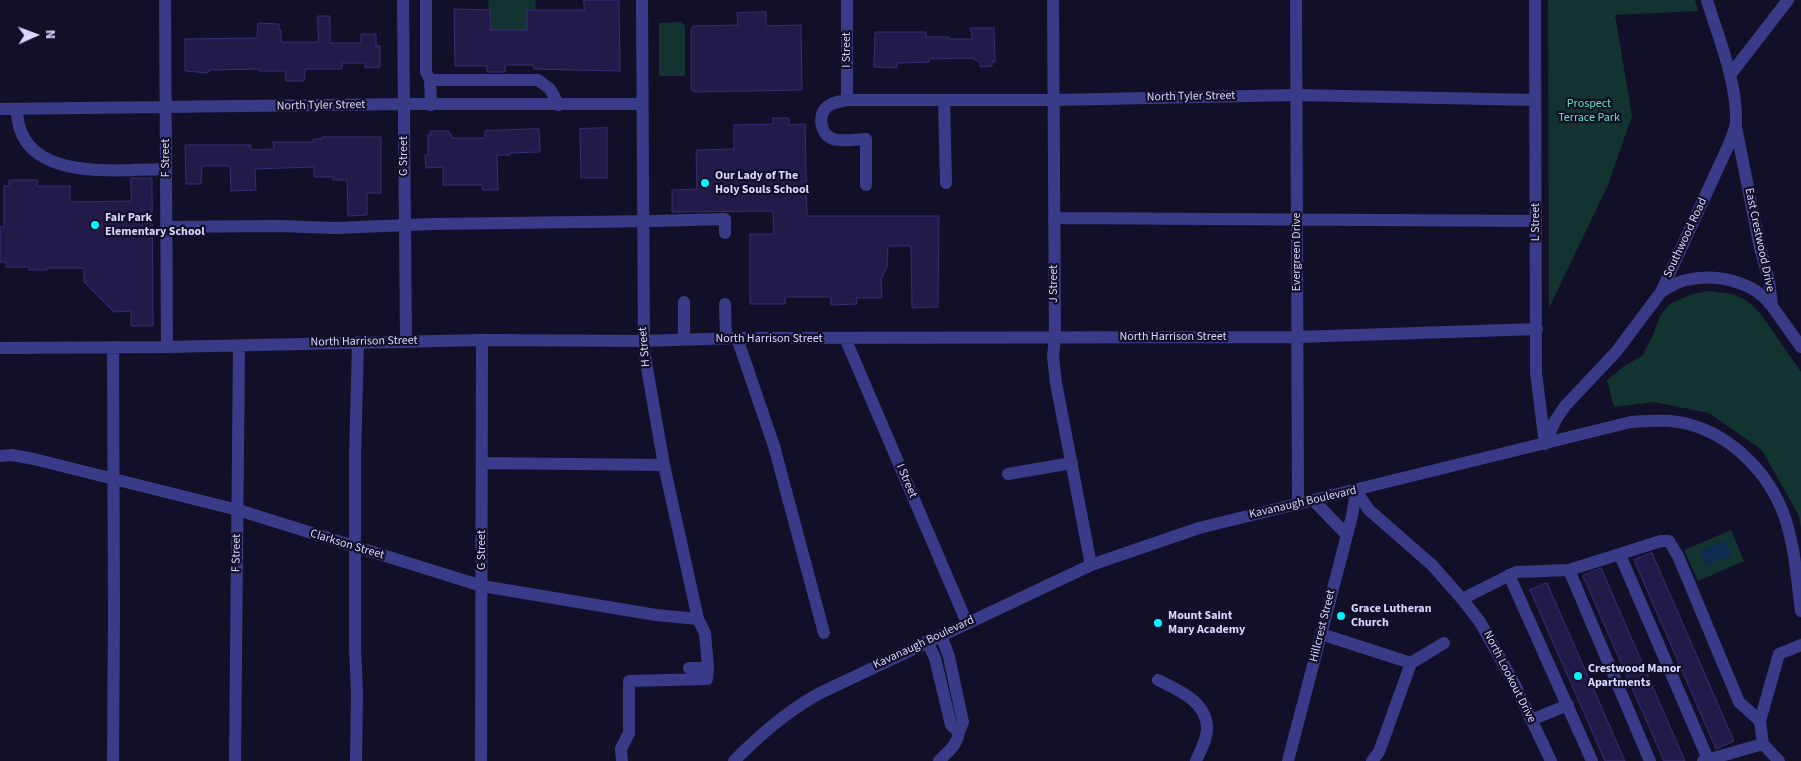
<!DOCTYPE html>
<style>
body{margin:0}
#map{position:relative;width:1801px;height:761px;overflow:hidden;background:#121029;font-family:"Source Sans 3",sans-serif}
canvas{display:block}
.north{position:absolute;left:10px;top:10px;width:50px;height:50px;-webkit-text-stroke:4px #121029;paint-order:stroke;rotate:88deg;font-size:14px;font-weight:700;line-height:20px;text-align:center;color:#dad7ff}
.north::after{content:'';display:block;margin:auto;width:18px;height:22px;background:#dad7ff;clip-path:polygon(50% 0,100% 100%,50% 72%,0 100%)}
</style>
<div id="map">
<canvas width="1801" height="761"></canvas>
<div class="north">N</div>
</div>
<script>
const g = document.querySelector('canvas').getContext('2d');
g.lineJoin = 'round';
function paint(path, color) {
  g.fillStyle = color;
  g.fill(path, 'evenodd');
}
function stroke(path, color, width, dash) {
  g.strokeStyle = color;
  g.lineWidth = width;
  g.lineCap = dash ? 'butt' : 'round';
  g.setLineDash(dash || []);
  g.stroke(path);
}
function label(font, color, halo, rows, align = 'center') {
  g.font = font + ' "Source Sans 3",sans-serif';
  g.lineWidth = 4.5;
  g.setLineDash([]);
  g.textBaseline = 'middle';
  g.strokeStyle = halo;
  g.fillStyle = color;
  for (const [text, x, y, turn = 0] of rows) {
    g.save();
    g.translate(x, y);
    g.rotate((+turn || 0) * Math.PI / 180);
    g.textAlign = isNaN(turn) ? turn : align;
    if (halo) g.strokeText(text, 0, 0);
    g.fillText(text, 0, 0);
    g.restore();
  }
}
paint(new Path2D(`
 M488,0H536L533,30H491Z
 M1548,0H1695L1698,11L1615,15L1632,116L1608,185L1549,308Z
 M681,22L685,26V76H659V23Z
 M1709,291L1733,294L1744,299L1753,306L1763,317L1801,372V529L1799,516L1762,450L1709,413L1654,402L1614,407L1607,380L1624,366L1642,356L1653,335L1660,316L1670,304L1692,294Z
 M1731,530L1744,561L1698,581L1684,550Z`), '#123330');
paint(new Path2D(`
 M1725,540L1732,555L1706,565L1700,551Z`), '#0e2a4f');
const building = new Path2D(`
 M584,0H619L620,71L534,69L533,65H505V72H487V66H455L454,9L490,10L491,30H527V10H584Z
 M766,12V26L801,25L802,90L694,92L691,89V29L694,26L738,25L737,13Z
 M318,16H330V43H361V34H376V46H380V67L365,68V63H342V69H305L304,81H286L285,71H259V69L209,70L208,73L185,71V39L257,38L258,23L279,24V29L281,30V42H318Z
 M971,28H994L995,62H992V66L980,67V62L972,58L929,59V62L897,63V68L874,67L875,32H926V37H949V39H972Z
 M773,118H789V125L805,124L807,216H939L938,307L912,308L911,246H888L887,267L881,279L882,298H856L857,304L831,305V297H785V304H750V234H774L773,211L672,212V190L697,189L696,150L734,149V125L773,124Z
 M607,128V178H581L580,129Z
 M539,129L540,152L510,153V155H497L498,190H483L482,185H443V167L426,168L425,155H428V135H431L430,131H449V134H451L452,138H485V131Z
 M322,137H381V193H367V215L348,216L347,180H333V177H314V167L255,169L256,190L231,191L230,166H202L201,184H186L185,145H251V150L274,149L273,142H313V139H322Z
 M131,178H152L153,326H131V311L114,312L84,282V268H47V270H29V267H6V262H0V227H4V186H9V180H37V186H70V202L131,201Z
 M1652,553L1734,741L1716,749L1634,560Z
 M1601,568L1685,761H1664L1583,576Z
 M1547,583L1625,761H1605L1530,590Z`);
paint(building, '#221b4a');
stroke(building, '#372d76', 1);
stroke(new Path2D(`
 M165,0L167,347
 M403,0L406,342
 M426,0V72L430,80L431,105
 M642,0L644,351L664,465L698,619L705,633L708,668H689
 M847,0V100
 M1053,0L1055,337L1053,357L1056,383L1091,565
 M1296,0L1298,504
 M1535,0L1536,373L1545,444
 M1730,75L1788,0
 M430,80H538L550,89L559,105
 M944,100L946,183
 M0,109L404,104H642
 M17,109C17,183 116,170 166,169
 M1736,127L1760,248L1769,280L1772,306L1801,347
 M866,185V139C856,139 843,142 833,139C821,135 818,118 825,109C830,102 840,102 847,100H1053L1297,95L1535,100
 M1054,218L1536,221
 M166,227L279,226L335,228L433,224L655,221L725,219V233
 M1661,292C1669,287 1677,282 1686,280C1716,273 1753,281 1772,306
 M684,302V340
 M725,304L726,339
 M737,338L774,446L824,633
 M845,338L967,623
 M0,348L167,347L482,340L643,341L737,338L1297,337L1537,329
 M1545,444L1555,421L1565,406L1616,352L1661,292L1730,142C1732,136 1735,129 1736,123C1737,80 1719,40 1707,0
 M0,456L12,455L34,459L238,510L482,586L656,615L698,619
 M482,463L664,465
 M1008,474L1072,463
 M1356,491L1369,510L1432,565L1462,599L1480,622L1515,685L1551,761
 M1314,501L1346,534
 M1620,555L1708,759
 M1569,570L1650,761
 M1509,575L1592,761
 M1462,599L1516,572L1569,570L1661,541H1669L1678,556L1739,702L1760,721
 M1321,634L1411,663
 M927,641L935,658L951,725L959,732L963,722L949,657L941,635
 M1158,680C1178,690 1206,701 1207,727C1208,738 1200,751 1196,761
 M1531,720L1568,705
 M1763,744L1779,761
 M113,761L114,612L113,347
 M235,761L239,346
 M356,761L357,692L355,648V457L358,342
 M481,761L482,340
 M622,761L621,749L629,733V681L707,679L708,668
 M734,761C761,734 785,713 818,694L1091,565L1199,528L1631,422C1650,421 1669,419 1688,424C1733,436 1770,474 1785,518C1795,548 1797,580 1801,611
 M939,761C948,751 957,746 959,732
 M1288,761L1352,516L1356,491
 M1372,761L1379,752L1411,663L1444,643
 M1703,761L1763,744L1760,721L1779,654L1801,645`), '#3a3b88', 12);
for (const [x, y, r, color] of [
 [705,183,5,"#03f4ff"],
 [95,225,5,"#03f4ff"],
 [1341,616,5,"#03f4ff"],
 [1158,623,5,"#03f4ff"],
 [1578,676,5,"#03f4ff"]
]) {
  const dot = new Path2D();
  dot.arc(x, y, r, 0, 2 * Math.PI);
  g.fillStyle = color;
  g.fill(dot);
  stroke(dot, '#121029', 2);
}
label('12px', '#dad7ff', '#121029', [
 ["I Street",847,50,-90],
 ["North Tyler Street",1191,97,-1],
 ["North Tyler Street",321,106,-1],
 ["G Street",404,156,-90],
 ["F Street",166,158,-90],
 ["L Street",1536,222,-90],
 ["Southwood Road",1686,238,-65],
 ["East Crestwood Drive",1759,240,78],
 ["Evergreen Drive",1297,252,-90],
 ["J Street",1054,284,-90],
 ["North Harrison Street",1173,337],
 ["North Harrison Street",769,339],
 ["North Harrison Street",364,342,-1],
 ["H Street",645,347,-95],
 ["I Street",906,481,67],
 ["Kavanaugh Boulevard",1303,503,-13],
 ["Clarkson Street",347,545,17],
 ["G Street",482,550,-90],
 ["F Street",237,553,-89],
 ["Hillcrest Street",1323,626,-76],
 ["Kavanaugh Boulevard",924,643,-25],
 ["North Lookout Drive",1509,677,63]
]);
label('12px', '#60e2ba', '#121029', [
 ["Prospect",1589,104],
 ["Terrace Park",1589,118]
]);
label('bold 12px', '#dad7ff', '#121029', [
 ["Our Lady of The",715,176],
 ["Holy Souls School",715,190],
 ["Fair Park",105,218],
 ["Elementary School",105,232],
 ["Grace Lutheran",1351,609],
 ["Church",1351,623],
 ["Mount Saint",1168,616],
 ["Mary Academy",1168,630],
 ["Crestwood Manor",1588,669],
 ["Apartments",1588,683]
], 'left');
</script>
